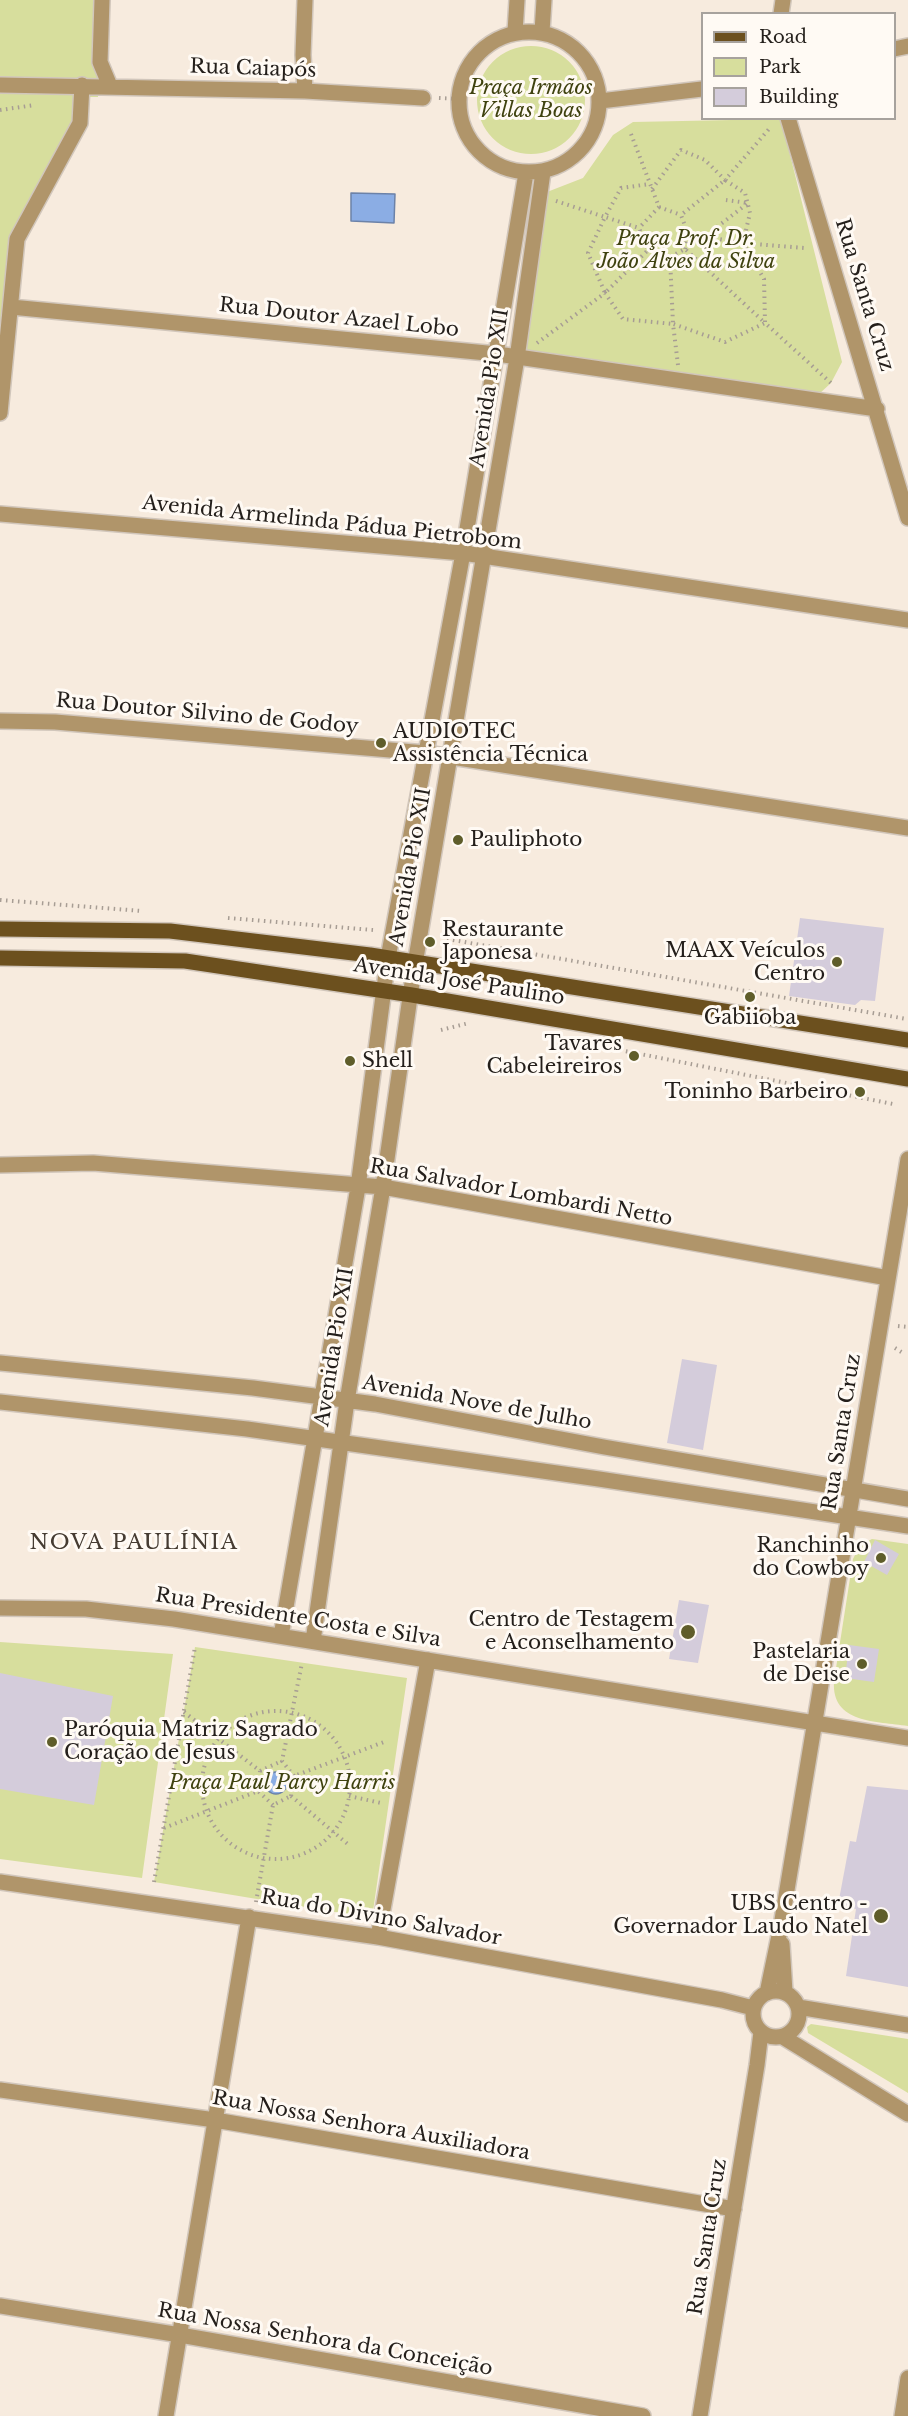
<!DOCTYPE html>
<meta charset="utf-8">
<style>
body{margin:0}
#map{position:relative;width:908px;height:2416px;overflow:hidden;background:#f7ebde;font-family:"Libre Baskerville",serif}
canvas{display:block}
.legend{position:absolute;left:701px;top:12px;width:195px;height:108px;box-sizing:border-box;background:#fffaf4;border:2px solid #a7a29d;margin:0;padding:8px 10px;list-style:none;font-size:18px;color:#241f1b}
.legend li{display:flex;align-items:center;gap:12px;height:30px}
.legend b{width:30px;border:2px solid #a7a29d}
</style>
<div id="map">
<canvas width="908" height="2416"></canvas>
<ul class="legend">
<li><b style="height:8px;background:#6c501e"></b>Road</li>
<li><b style="height:16px;background:#d7de9d"></b>Park</li>
<li><b style="height:16px;background:#d4ccdb"></b>Building</li>
</ul>
</div>
<script>
const g = document.querySelector('canvas').getContext('2d');
g.lineJoin = 'round';
function paint(path, color) {
  g.fillStyle = color;
  g.fill(path, 'evenodd');
}
function stroke(path, color, width, dash) {
  g.strokeStyle = color;
  g.lineWidth = width;
  g.lineCap = dash ? 'butt' : 'round';
  g.setLineDash(dash || []);
  g.stroke(path);
}
function label(font, color, halo, rows, align = 'center') {
  g.font = font + ' "Libre Baskerville",serif';
  g.lineWidth = 6;
  g.setLineDash([]);
  g.textBaseline = 'middle';
  g.strokeStyle = halo;
  g.fillStyle = color;
  for (const [text, x, y, turn = 0] of rows) {
    g.save();
    g.translate(x, y);
    g.rotate((+turn || 0) * Math.PI / 180);
    g.textAlign = isNaN(turn) ? turn : align;
    if (halo) g.strokeText(text, 0, 0);
    g.fillText(text, 0, 0);
    g.restore();
  }
}
paint(new Path2D(`
 M0,0H100L98,97H86L18,240L0,418Z
 M477 100a54 54 0 1 1 108 0a54 54 0 1 1-108 0Z
 M781,119L842,362L831,383L819,394L523,354L547,192L583,178L613,135L633,122Z
 M872,1539L908,1544V1726C877,1721 831,1724 834,1681L853,1559L860,1545Z
 M0,1642L173,1654L142,1878L0,1859Z
 M195,1647L407,1678L372,1918L154,1882Z
 M811,2024L908,2039V2093L808,2033L807,2027Z`), '#d7de9d');
const water = new Path2D(`
 M351,193L395,194L394,223L351,221Z
 M265 1783a11 11 0 1 1 22 0a11 11 0 1 1-22 0Z`);
paint(water, '#8bade4');
stroke(water, '#6c82a8', 1.5);
paint(new Path2D(`
 M800,918L884,928L875,1001L861,1000L855,1005L789,996Z
 M682,1359L717,1365L703,1450L667,1443Z
 M875,1540L899,1554L887,1575L864,1562Z
 M679,1600L709,1605L698,1663L669,1659Z
 M849,1645L879,1649L874,1682L845,1678Z
 M0,1673L113,1696L94,1805L0,1789Z
 M867,1786L908,1790V1987L846,1976L856,1909L838,1905L850,1841L856,1842Z`), '#d4ccdb');
const minor = new Path2D(`
 M102,0L100,62L110,86
 M305,0L303,55L305,91
 M781,14L783,0
 M459 102a70 70 0 1 1 140 0a70 70 0 1 1-140 0Z
 M515,32L517,0
 M542,32L544,0
 M894,49L908,46
 M0,85L305,91L423,98
 M600,101L702,89
 M788,118L908,518
 M11,307L497,354L877,409
 M0,413L17,239L80,123L82,85
 M0,514L463,553L908,620
 M0,721L55,722L426,753L908,828
 M0,1165L93,1163L383,1187L888,1278
 M0,1363L253,1388L375,1404L604,1447L908,1499
 M0,1402L247,1429L599,1479L908,1526
 M0,1608L86,1609L174,1619L908,1738
 M281,1636L358,1187L388,958L463,553L526,173
 M313,1641L347,1401L383,1187L413,976L517,358L543,172
 M0,1882L378,1937L722,2000L753,2008
 M378,1937L428,1660
 M782,1944L785,1992
 M753 2014a23 23 0 1 1 46 0a23 23 0 1 1-46 0Z
 M767,1993L781,1926L908,1159
 M798,2007L908,2025
 M783,2037L908,2114
 M0,2090L215,2120L734,2209
 M0,2306L180,2335L643,2416
 M166,2416L249,1917
 M700,2416L757,2065L761,2032
 M902,2416L908,2378`);
const major = new Path2D(`
 M0,929L170,931L370,955L908,1040
 M0,958L185,961L412,995L908,1079`);
stroke(minor, '#d1c6bb', 18);
stroke(major, '#d1c6bb', 18);
stroke(new Path2D(`
 M439,98L459,99
 M0,110L35,105
 M631,134L659,207L639,228
 M652,189L681,150L705,160L725,180L769,129
 M556,201L605,217L588,253L605,293L648,250L639,228L605,217L621,188L650,184
 M659,207L681,215
 M717,227L748,203L726,200
 M685,249L688,234L743,243L750,213L745,193L725,180L681,215L688,234
 M648,250L670,257
 M765,322L764,279L743,243L804,248
 M537,343L605,293L623,319L673,324L670,257L685,249L765,323
 M678,365L673,324L725,342L765,323L831,383
 M0,900L142,911
 M228,918L373,930
 M447,939L907,1019
 M441,1030L469,1023
 M620,1050L893,1104
 M898,1326L908,1327
 M895,1348L903,1353
 M202 1785a74 74 0 1 1 148 0a74 74 0 1 1-148 0Z
 M184,1712L260,1771L258,1791
 M260,1771L282,1761
 M294,1776L282,1761L302,1663
 M291,1796L294,1776L384,1742
 M291,1796L350,1846
 M349,1796L381,1803
 M164,1828L258,1791L273,1805
 M154,1882L195,1647
 M256,1902L273,1805L291,1796`), '#a79d94', 4, [1.5, 4.5]);
stroke(minor, '#b0956a', 15);
stroke(major, '#6c501e', 15);
for (const [x, y, r, color] of [
 [381,743,6,"#5f5d2a"],
 [458,840,6,"#5f5d2a"],
 [430,942,6,"#5f5d2a"],
 [837,962,6,"#5f5d2a"],
 [750,997,6,"#5f5d2a"],
 [634,1056,6,"#5f5d2a"],
 [350,1061,6,"#5f5d2a"],
 [860,1092,6,"#5f5d2a"],
 [881,1558,6,"#5f5d2a"],
 [688,1632,8,"#5f5d2a"],
 [862,1664,6,"#5f5d2a"],
 [52,1742,6,"#5f5d2a"],
 [881,1916,8,"#5f5d2a"]
]) {
  const dot = new Path2D();
  dot.arc(x, y, r, 0, 2 * Math.PI);
  g.fillStyle = color;
  g.fill(dot);
  stroke(dot, '#fffaf4', 2);
}
label('20px', '#241f1b', '#fffaf4', [
 ["Rua Caiapós",253,69,2],
 ["Rua Santa Cruz",864,295,73],
 ["Rua Doutor Azael Lobo",339,318,6],
 ["Avenida Pio XII",490,388,-81],
 ["Avenida Armelinda Pádua Pietrobom",332,523,6],
 ["Rua Doutor Silvino de Godoy",207,714,5],
 ["Avenida Pio XII",411,867,-80],
 ["Avenida José Paulino",459,982,9],
 ["Rua Salvador Lombardi Netto",521,1193,10],
 ["Avenida Pio XII",335,1347,-81],
 ["Avenida Nove de Julho",477,1403,10],
 ["Rua Santa Cruz",842,1432,-81],
 ["Rua Presidente Costa e Silva",298,1618,9],
 ["Rua do Divino Salvador",381,1918,10],
 ["Rua Nossa Senhora Auxiliadora",371,2126,10],
 ["Rua Santa Cruz",708,2237,-81],
 ["Rua Nossa Senhora da Conceição",325,2340,10]
]);
label('italic 20px', '#3f420f', '#fffaf4', [
 ["Praça Irmãos",531,88],
 ["Villas Boas",531,111],
 ["Praça Prof. Dr.",686,239],
 ["João Alves da Silva",686,262],
 ["Praça Paul Parcy Harris",282,1783]
]);
label('20px', '#241f1b', '#fffaf4', [
 ["AUDIOTEC",393,732,"left"],
 ["Assistência Técnica",393,755,"left"],
 ["Pauliphoto",470,840,"left"],
 ["Restaurante",442,930,"left"],
 ["Japonesa",442,953,"left"],
 ["MAAX Veículos",825,951],
 ["Centro",825,974],
 ["Gabiioba",750,1018,"center"],
 ["Tavares",622,1044],
 ["Cabeleireiros",622,1067],
 ["Shell",362,1061,"left"],
 ["Toninho Barbeiro",848,1092],
 ["Ranchinho",869,1546],
 ["do Cowboy",869,1569],
 ["Centro de Testagem",674,1620],
 ["e Aconselhamento",674,1643],
 ["Pastelaria",850,1652],
 ["de Deise",850,1675],
 ["Paróquia Matriz Sagrado",64,1730,"left"],
 ["Coração de Jesus",64,1753,"left"],
 ["UBS Centro -",868,1904],
 ["Governador Laudo Natel",868,1927]
], 'right');
g.letterSpacing = '1.5px';
label('21px', '#453b31', '#fffaf4', [
 ["NOVA PAULÍNIA",134,1543]
]);
g.letterSpacing = '0px';
</script>
